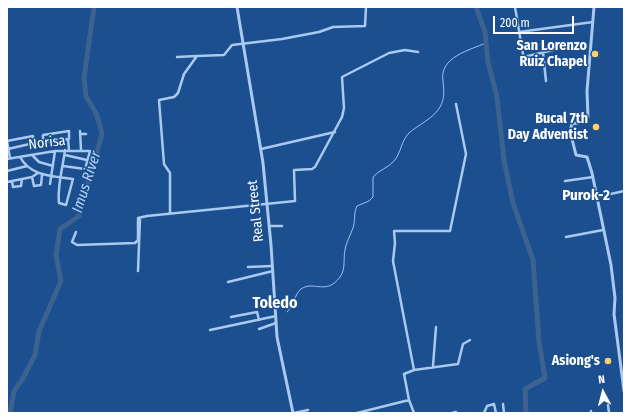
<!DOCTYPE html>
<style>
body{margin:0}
#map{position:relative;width:631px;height:420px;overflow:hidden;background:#1b4f8f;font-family:"Fira Sans Condensed",sans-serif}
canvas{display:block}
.frame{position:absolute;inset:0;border:8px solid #fff;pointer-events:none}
.north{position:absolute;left:583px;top:372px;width:40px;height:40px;-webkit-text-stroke:3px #1b4f8f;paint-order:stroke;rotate:353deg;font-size:11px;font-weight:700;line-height:16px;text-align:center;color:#fff}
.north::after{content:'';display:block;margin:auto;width:14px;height:18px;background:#fff;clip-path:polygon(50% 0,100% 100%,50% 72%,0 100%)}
.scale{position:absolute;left:493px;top:16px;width:81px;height:18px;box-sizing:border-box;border:2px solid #fff;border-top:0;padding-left:5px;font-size:12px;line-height:14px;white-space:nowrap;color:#fff;-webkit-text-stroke:3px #1b4f8f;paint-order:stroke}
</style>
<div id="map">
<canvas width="631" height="420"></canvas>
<div class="frame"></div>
<div class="north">N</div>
<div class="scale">200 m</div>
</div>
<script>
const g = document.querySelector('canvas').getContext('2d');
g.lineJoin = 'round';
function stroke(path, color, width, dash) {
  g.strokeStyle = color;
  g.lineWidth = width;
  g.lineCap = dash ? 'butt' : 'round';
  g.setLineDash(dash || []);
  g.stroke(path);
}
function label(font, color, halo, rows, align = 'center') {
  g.font = font + ' "Fira Sans Condensed",sans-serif';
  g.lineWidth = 3;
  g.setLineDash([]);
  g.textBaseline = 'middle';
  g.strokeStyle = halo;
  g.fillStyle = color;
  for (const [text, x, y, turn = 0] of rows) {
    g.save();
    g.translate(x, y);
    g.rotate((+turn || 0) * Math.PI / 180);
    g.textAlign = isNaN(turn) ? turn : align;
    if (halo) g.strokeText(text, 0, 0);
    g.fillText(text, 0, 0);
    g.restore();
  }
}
stroke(new Path2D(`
 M287,312C294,306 294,295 301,289C314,280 326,296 340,277C346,269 343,259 345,250C346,242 352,233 354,224C355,218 354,212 357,206L369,201L373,197V177C379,170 388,168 394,161C401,153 401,141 409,133C418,125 434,118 440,107C445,98 444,91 443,81C439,57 470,50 486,43`), '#9cc4f0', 1);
stroke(new Path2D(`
 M476,7L485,32L488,62L497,97L504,160L513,203L533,260L539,342L545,378L525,389L526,413
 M10,413L14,391L22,380L35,355L39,331L61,281L56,255L60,229L79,216L102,134L97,115L86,96L84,78L94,7`), '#3c6290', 5);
stroke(new Path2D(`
 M515,7L525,66
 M519,32L593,22
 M543,53L546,81
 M177,57L196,56
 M524,57L553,50
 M69,131V139L43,142V135Z
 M80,131L81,150
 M80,134H86
 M68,139L69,150
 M7,141L33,136L34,143L8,149
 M7,141L10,158
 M261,149L335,132
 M32,155L39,162L53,166
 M65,155L87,160
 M20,157C31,177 54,176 73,179L66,205L59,203C57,186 63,167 65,150
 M7,159L55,151H90L85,169L63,166
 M7,171L27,166
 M32,177L34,186L41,185L42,175
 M12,181L13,187L21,186L22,179
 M565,181L593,177
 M7,182L32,177L38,173
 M50,184L55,151
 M597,197L624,191
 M170,213V173L164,164L159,100L174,97L178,93L184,74L197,56L224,55L232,45L282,39L319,32L333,27L365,26L366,7
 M269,226H282
 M76,232L72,242L77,245L135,243L138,240V218L147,216L295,201L294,170L312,169L315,167L342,117L344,108L342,77L389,53L405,50L418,52
 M566,237L603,230
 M248,267L272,266
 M138,271L140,218
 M228,282L273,271
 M231,317L257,312L259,320
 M259,329L276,323
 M210,330L276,316
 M433,366L436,327
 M414,370L458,364L463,344L470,340
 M503,404L504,413
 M608,405L609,413
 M591,411V413
 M294,413L308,410
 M357,413L409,400
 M414,413L409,400L404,374L414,370L393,261L395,243L394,231H450L466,154L456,104
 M452,413L456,412
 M484,413L487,406L494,404L496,413`), '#a9c9ee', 2.5);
stroke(new Path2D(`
 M237,7L263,163L271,245L277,337L293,413
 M594,7L587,91L588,117L582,122L572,124L570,131L576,155L587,157L592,173L611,265L615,298L614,314L624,391`), '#a9c9ee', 3);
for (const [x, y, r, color] of [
 [595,54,4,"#ffd166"],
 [596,127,4,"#ffd166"],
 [608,361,4,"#ffd166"]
]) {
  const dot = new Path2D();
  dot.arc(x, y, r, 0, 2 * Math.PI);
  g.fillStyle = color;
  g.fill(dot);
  stroke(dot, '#1b4f8f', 1.5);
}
label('bold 14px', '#fff', '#1b4f8f', [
 ["San Lorenzo",587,46],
 ["Ruiz Chapel",587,62],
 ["Bucal 7th",588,119],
 ["Day Adventist",588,135],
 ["Asiong's",600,361]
], 'right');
label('14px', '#fff', '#1b4f8f', [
 ["Norisa",47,143,-7],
 ["Real Street",256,211,-96]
]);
label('italic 15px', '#b5d3f5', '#1b4f8f', [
 ["Imus River",87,182,-72]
]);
label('bold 15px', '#fff', '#1b4f8f', [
 ["Purok-2",586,196]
]);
label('bold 16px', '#fff', '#1b4f8f', [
 ["Toledo",275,304]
]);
</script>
